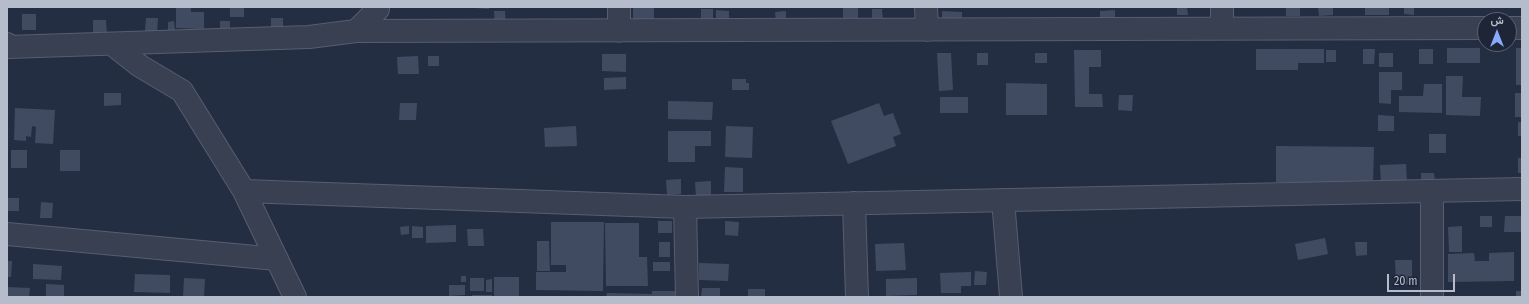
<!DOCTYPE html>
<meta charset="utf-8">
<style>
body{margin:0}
#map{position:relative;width:1529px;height:304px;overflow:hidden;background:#242e42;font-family:"Fira Sans Condensed",Vazirmatn,sans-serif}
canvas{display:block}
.frame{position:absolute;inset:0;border:8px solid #b5bccc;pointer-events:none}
.north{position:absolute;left:1477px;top:12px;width:40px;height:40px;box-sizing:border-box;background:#1d2537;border:1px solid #5a6173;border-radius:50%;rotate:0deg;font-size:11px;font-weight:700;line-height:16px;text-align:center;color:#b5bccc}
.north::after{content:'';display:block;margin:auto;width:14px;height:18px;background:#88abfe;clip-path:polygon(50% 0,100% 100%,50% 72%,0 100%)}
.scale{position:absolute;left:1387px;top:274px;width:68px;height:18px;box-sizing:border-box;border:2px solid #b5bccc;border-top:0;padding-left:5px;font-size:12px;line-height:14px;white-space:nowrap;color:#b5bccc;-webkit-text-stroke:3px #1d2537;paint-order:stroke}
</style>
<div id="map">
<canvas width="1529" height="304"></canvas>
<div class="frame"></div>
<div class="north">ش</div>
<div class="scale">20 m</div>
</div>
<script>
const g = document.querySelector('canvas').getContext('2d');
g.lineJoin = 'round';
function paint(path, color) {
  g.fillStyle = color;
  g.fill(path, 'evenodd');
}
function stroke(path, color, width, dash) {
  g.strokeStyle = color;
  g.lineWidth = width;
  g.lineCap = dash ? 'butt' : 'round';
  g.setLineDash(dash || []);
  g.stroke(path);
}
paint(new Path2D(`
 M176,7H191V12H204V29L176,28Z
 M230,7H244V17H230Z
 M475,7H489V9L475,8Z
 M633,7H654V23H633Z
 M843,7L858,8V20H843Z
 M1177,7H1187L1188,15H1177Z
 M1286,7H1300V16H1286Z
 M1318,7H1333V15L1319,16Z
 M1365,7H1389V15H1365Z
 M1404,7H1414V15L1404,14Z
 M701,9H713V21H701Z
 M872,9H882L883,21H872Z
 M716,10L729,11V22L716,21Z
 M1115,10V18H1100V11Z
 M494,11H505L506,27H495Z
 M786,11V22L776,23L775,12Z
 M942,11L962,12V22H942Z
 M22,14H36V30H22Z
 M146,18H158L157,32L145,31Z
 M271,18H283V29H271Z
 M93,20H106L107,35L93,36Z
 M174,21L175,30L168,31V22Z
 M220,21H230V33H220Z
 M1447,48H1480V63H1447Z
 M1516,48H1522V85H1516Z
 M1256,49H1324V63H1298V70H1256Z
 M1363,49H1375L1374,64H1363Z
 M1419,49H1433V64H1419Z
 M1074,50H1101V67H1089V94H1102L1103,107H1075Z
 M1326,50H1336V62H1326Z
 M937,53H951L953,90L939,91Z
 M977,53H988V65H977Z
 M1035,53H1047V63H1035Z
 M1379,53H1393V67H1379Z
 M602,54H626V72L602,71Z
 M418,56L419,74H398L397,57Z
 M428,56H439V66H428Z
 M1379,72H1402V90H1391V104L1379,103Z
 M1446,76H1463L1462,97H1481L1480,116L1446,115Z
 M626,77V89L604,90V78Z
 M732,79H746V83H749V90H732Z
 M1006,83L1047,84V115H1006Z
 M1424,84H1442V113L1399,112V96H1423Z
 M104,93H121V105L104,106Z
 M1515,93H1522V117H1515Z
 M1119,95H1133L1132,111L1118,110Z
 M940,97H968V113H940Z
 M668,101L713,102L712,120L668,119Z
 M400,103H417L416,120H399Z
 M879,103L884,116L893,113L901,134L893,137L896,146L848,164L831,121Z
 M15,108L55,110L53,144L35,143L36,127L32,126L31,137L26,136V141L14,140Z
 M1378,115L1394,116V131H1378Z
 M1518,122H1522V136H1518Z
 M576,126L577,146L545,147L544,128Z
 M726,126L753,127L752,158L725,157Z
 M668,131H711V146H695V162H668Z
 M1429,134H1446V153H1429Z
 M1276,146L1374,147L1373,183L1276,182Z
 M11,150H27V168H11Z
 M60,150H80V171H60Z
 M1518,158H1522V173H1518Z
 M1406,164L1407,183L1381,184L1380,165Z
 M725,167L743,168V192H724Z
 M1421,173H1434L1435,183L1421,184Z
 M681,179V194L667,195L666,180Z
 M711,181V197H696L695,182Z
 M7,198H19V211H7Z
 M41,202L53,203L52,218H40Z
 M1480,216H1492V227H1480Z
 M1505,216H1522V232H1504Z
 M658,221H672V233H658Z
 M725,221L739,222L738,236L725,235Z
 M551,222H604L603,291L536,290V272H566V265H551Z
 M605,223H639V257H647L648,286H606Z
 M456,225V242L426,243V226Z
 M409,226V234L401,235L400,227Z
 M412,226L423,227V238H412Z
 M1462,226V252H1449L1448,227Z
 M467,229H483L484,246H468Z
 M1325,238L1328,254L1298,260L1295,244Z
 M537,241H549L550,271H537Z
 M659,242H670V257H659Z
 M1355,242H1367V255L1356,256Z
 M904,243L906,270L876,271L875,244Z
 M1514,252V281L1448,282V254L1474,253L1475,261H1489V253Z
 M1395,260H1412V284L1396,285Z
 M7,261H12L11,277H7Z
 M653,262H670V271H653Z
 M699,263L729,264L728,281L699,280Z
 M33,264L62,266L61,280L33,279Z
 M975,271L987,272L986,285H974Z
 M971,272V286H961V293H941L940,273Z
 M135,274L170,275V293L134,292Z
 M461,276H466V282H461Z
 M494,277H519V297H494Z
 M184,278L205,279L204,297H183Z
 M470,278H484V291H470Z
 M917,278V295L886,296V279Z
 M492,279V292H486V280Z
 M46,284L64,285V297H46Z
 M449,285H465V295L449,296Z
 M7,287L30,288L29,297H7Z
 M702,288H720V297H701Z
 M748,289H765V297H748Z
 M652,291H676V297H606L607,293L652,294Z
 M1516,291H1522V297H1516Z
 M472,295H492V297H472Z`), '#404b62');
const street = new Path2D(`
 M926,7L927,30
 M1222,7V28
 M1509,28H1522
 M356,31L1485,28
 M619,31V7
 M7,44L8,47L309,37L356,31L378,9V7
 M112,44L140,66L182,91L244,191L295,297
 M244,191L685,207L1522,189
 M1432,191V297
 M1003,200L1011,297
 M854,203L857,297
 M685,207L687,297
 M7,234L277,259`);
stroke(street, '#565e6f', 24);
stroke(street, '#384051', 22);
</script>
